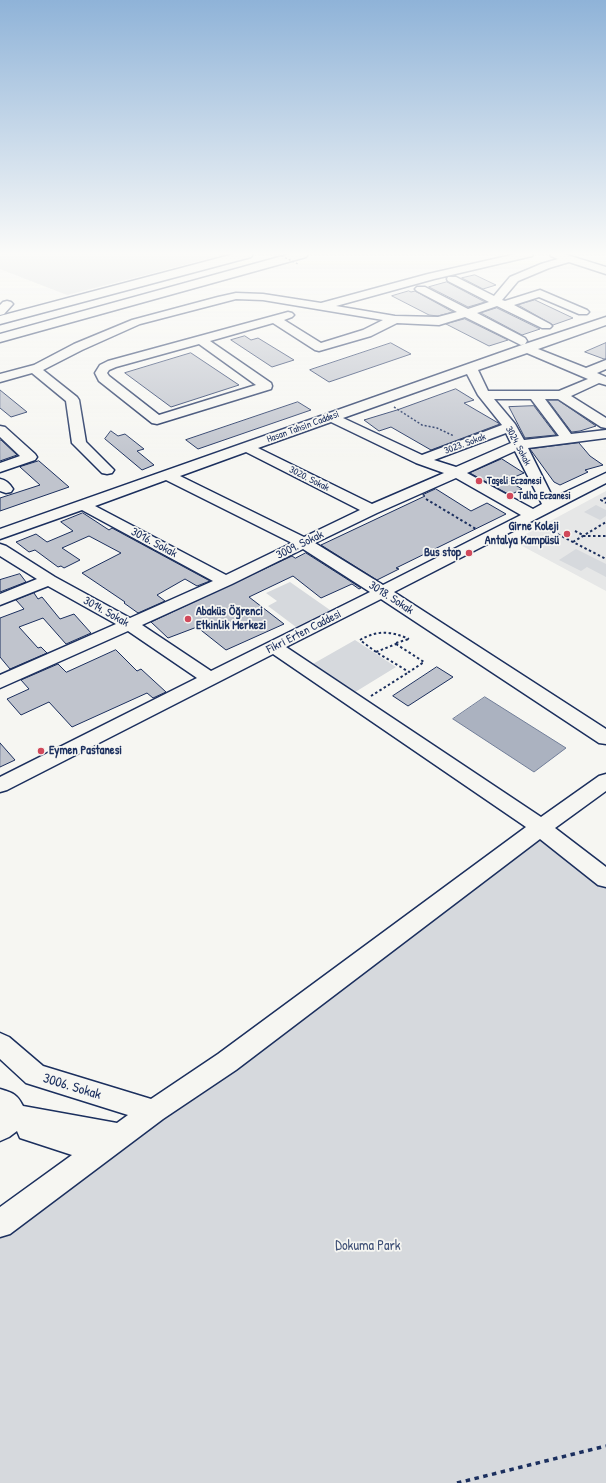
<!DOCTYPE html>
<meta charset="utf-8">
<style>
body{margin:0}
canvas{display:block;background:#f6f6f2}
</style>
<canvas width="606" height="1483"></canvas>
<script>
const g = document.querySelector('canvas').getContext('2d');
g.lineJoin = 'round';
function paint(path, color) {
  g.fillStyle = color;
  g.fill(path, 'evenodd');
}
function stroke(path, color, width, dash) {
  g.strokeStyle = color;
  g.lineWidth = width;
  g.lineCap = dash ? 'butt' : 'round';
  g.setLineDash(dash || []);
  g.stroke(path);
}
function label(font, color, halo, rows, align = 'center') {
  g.font = font + ' "Patrick Hand",sans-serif';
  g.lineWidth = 3.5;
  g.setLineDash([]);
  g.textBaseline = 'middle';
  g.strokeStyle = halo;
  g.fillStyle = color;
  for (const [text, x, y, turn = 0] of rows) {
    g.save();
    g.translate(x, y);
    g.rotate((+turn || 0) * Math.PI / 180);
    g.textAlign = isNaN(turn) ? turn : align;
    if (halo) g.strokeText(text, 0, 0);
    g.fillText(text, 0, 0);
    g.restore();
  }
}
paint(new Path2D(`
 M606,491V591L513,541L541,526Z`), '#e6e7e7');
paint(new Path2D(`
 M0,254H227L67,295L0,269Z
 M596,505L606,510V516L600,520L584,512Z
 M576,549L606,564V577L587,567L581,571L559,560Z
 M290,582L330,610L296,627L268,606L277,601L266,593Z
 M355,640L396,667L352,694L311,665Z
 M540,828L606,879V1483H0V1223Z`), '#d6d9dd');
const water = new Path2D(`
 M485,697L566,748L534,772L453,719Z`);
paint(water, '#abb2c0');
stroke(water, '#717e99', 1);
const building = new Path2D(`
 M475,275L496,285L483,289L462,278Z
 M447,282L485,302L468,307L429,287Z
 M409,291L411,292L415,291L453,312L438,316L429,315L392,296Z
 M535,300L573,318L553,325L518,305Z
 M497,308L540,329L522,335L481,313Z
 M465,319L508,340L489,346L446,324Z
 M245,336L251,340L258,338L294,360L272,367L231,340Z
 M391,343L411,354L329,382L310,370Z
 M606,343V359H604L585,352Z
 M191,353L239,385L171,407L125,373Z
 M456,389L474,400L464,403L500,424L431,450L391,427L379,431L364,420L397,410Z
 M0,390L27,412L11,417L0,408Z
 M548,400H558L596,426L580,431L572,432Z
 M298,402L311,410L198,449L186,440Z
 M534,406L556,435L525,438L509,407Z
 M111,431L118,436L125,434L144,449L137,451L154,465L142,470L105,439Z
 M0,440H1L17,455L0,461Z
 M579,443L590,456L603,465L585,470L588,472L560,485L554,482L530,449Z
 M502,459L524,473L507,480L522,489L510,495L470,473Z
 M39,461L69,487L0,511V498L40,485L20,467Z
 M436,489L471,511L487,503L506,514L396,568L399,569L377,580L321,545L425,496L423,495Z
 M83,513L109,530L112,528L210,581L197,586L185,579L157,595L165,601L138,613L124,603L125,602L82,573L121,553L89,536L62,548L80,560L64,568L61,566L58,567L35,550L29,552L16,542L36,534L47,542L73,531L61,522Z
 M306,553L361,588L359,589L352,584L321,598L293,576L249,597L284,624L226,650L197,627L168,638L151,622L292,556L295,558Z
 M20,574L26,582L0,592V580Z
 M34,593L38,599L42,597L60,619L74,614L91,633L66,644L43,618L19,627L38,648L41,647L47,653L10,669L0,657V618L24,609L16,600Z
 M116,650L137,671L141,669L166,692L153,698L147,693L72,727L49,702L21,715L7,699L29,689L21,680L58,664L66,672Z
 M437,667L453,677L408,706L393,696Z
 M0,743L15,760L0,767Z`);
paint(building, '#c0c4cd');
stroke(building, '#1b2f5e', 1);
const minor = new Path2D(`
 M516,254H533L532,256L434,279L336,306L395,316L438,317L457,312L417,291L415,289L417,287H425L468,309L489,302L448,281L447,279L448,277H456L494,296L510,277L541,264L558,259L551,256L550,254H564L606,267V274L569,262L549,268L518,281L502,300L505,301L540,290L587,310L589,312L587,314H579L539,297L514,305L550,324L552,326L550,328H542L497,306L477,313L525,338L527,341L525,344L521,345L465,317L439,325L397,323L371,336L319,351L315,350L273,323L210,341L271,383L272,386L271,389L157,424L152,423L99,381L95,373L100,365L108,361L288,312L292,313L294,315L292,317L284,320L321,343L363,330L383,320L263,300L236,299L140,324L82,350L43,370L77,397L79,400L86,442L114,470L112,473L107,474L102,473L72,443L66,401L32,373L0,382V374L34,365L74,344L132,320L218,297L236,293L263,294L321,303L428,274ZM199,344L256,385L159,415L109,376L107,373L109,370L116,367Z
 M7,301L11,302L13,304L4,314L0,315V305L3,302Z
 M606,317V325L538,349L586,368L606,360V369L597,373L606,377V385L599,383L571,396L606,418V428L601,427L558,399H545L571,434L606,430V438L528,448L553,498L606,473V483L394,592L606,729V744L599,743L381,599L286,647L541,817L599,776L606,774V791L555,828L606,867V887L598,885L540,839L236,1070L163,1119L10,1234L0,1237V1207L72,1155L20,1138L17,1131L9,1137L0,1141V1089C13,1093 17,1094 23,1106L117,1123L128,1115L26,1083L0,1059V1033L9,1037L43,1066L151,1099L218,1054L526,827L273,654L7,790L0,792V777L197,678L128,631L0,688V675L116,624L48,586L0,605V594L37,579L0,556V544L6,546L55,577L130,618L213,581L82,510L0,539V529L522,345ZM527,353L588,379L559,391H488L478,370ZM467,374L478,395L502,425L422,455L343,418ZM494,399H531L559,436L524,440L515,424ZM331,422L416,463L444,473L372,504L258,448ZM506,433L511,443L456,467L434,460ZM515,451L542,504L533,509L467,473ZM246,452L360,510L304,537L180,476ZM456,478L521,515L383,585L315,543L377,513ZM166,480L292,543L226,575L95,506ZM303,549L370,592L211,671L142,625L232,584Z
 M0,426L5,427L35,454L37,457L35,460L0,472V463L20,456L0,437Z
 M0,479C6,480 10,484 13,489L11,492L6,493L0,491Z`);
const major = new Path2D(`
 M234,254H253L251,257L0,324V316Z`);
const highway = new Path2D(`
 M290,254H308L306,257L0,342V334Z`);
stroke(minor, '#1b2f5e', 3);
stroke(major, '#1b2f5e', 3);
stroke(highway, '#1b2f5e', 3);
stroke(new Path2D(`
 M394,407L422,425L437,428L454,436`), '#1b2f5e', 1.5, [2, 2]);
stroke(new Path2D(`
 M606,498L601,500L606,503
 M426,499L476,529
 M540,525L606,559
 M575,531L583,535
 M583,536H606
 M573,542L606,522
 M396,643L409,639
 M396,644L424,662L409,672L376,652Z
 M376,652L360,640C377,630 391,631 409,639
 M371,696L409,672`), '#1b2f5e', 2, [2.5, 2.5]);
stroke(new Path2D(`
 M457,1483L606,1446`), '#1b2f5e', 3.5, [4.5, 4.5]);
paint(minor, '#f6f6f2');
paint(major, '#f6f6f2');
paint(highway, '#f6f6f2');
stroke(new Path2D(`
 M278,254L298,264`), '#1b2f5e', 1.5, [2, 2]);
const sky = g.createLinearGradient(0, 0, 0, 461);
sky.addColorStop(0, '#8fb3d8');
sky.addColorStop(0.55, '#fbfbf9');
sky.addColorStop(1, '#fbfbf900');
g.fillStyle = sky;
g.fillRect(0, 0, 606, 461);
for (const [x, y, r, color] of [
 [479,481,4,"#d1495b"],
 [510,496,4,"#d1495b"],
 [567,534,4,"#d1495b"],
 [469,553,4,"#d1495b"],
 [188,619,4,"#d1495b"],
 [41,751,4,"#d1495b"]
]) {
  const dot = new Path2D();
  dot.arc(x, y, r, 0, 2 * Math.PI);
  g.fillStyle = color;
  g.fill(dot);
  stroke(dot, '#f6f6f2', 1.5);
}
label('10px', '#1b2f5e', '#f6f6f2', [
 ["Hasan Tahsin Caddesi",303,427,-20],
 ["3023. Sokak",465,444,-20],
 ["3024. Sokak",518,446,62],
 ["3020. Sokak",309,479,27]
]);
label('bold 10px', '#1b2f5e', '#f6f6f2', [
 ["Taşeli Eczanesi",487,481],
 ["Talha Eczanesi",518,496]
], 'left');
label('bold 12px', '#1b2f5e', '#f6f6f2', [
 ["Girne Koleji",559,527],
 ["Antalya Kampüsü",559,541],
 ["Bus stop",461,553],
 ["Abaküs Öğrenci",196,612,"left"],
 ["Etkinlik Merkezi",196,626,"left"],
 ["Eymen Pastanesi",49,751,"left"]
], 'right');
label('12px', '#1b2f5e', '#f6f6f2', [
 ["3016. Sokak",154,543,28],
 ["3009. Sokak",300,545,-26],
 ["3018. Sokak",391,598,33],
 ["3014. Sokak",106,612,29],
 ["Fikri Erten Caddesi",304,632,-27]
]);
label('14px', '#1b2f5e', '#f6f6f2', [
 ["3006. Sokak",72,1087,17]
]);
label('14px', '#405177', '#f6f6f2', [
 ["Dokuma Park",368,1246]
]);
</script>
